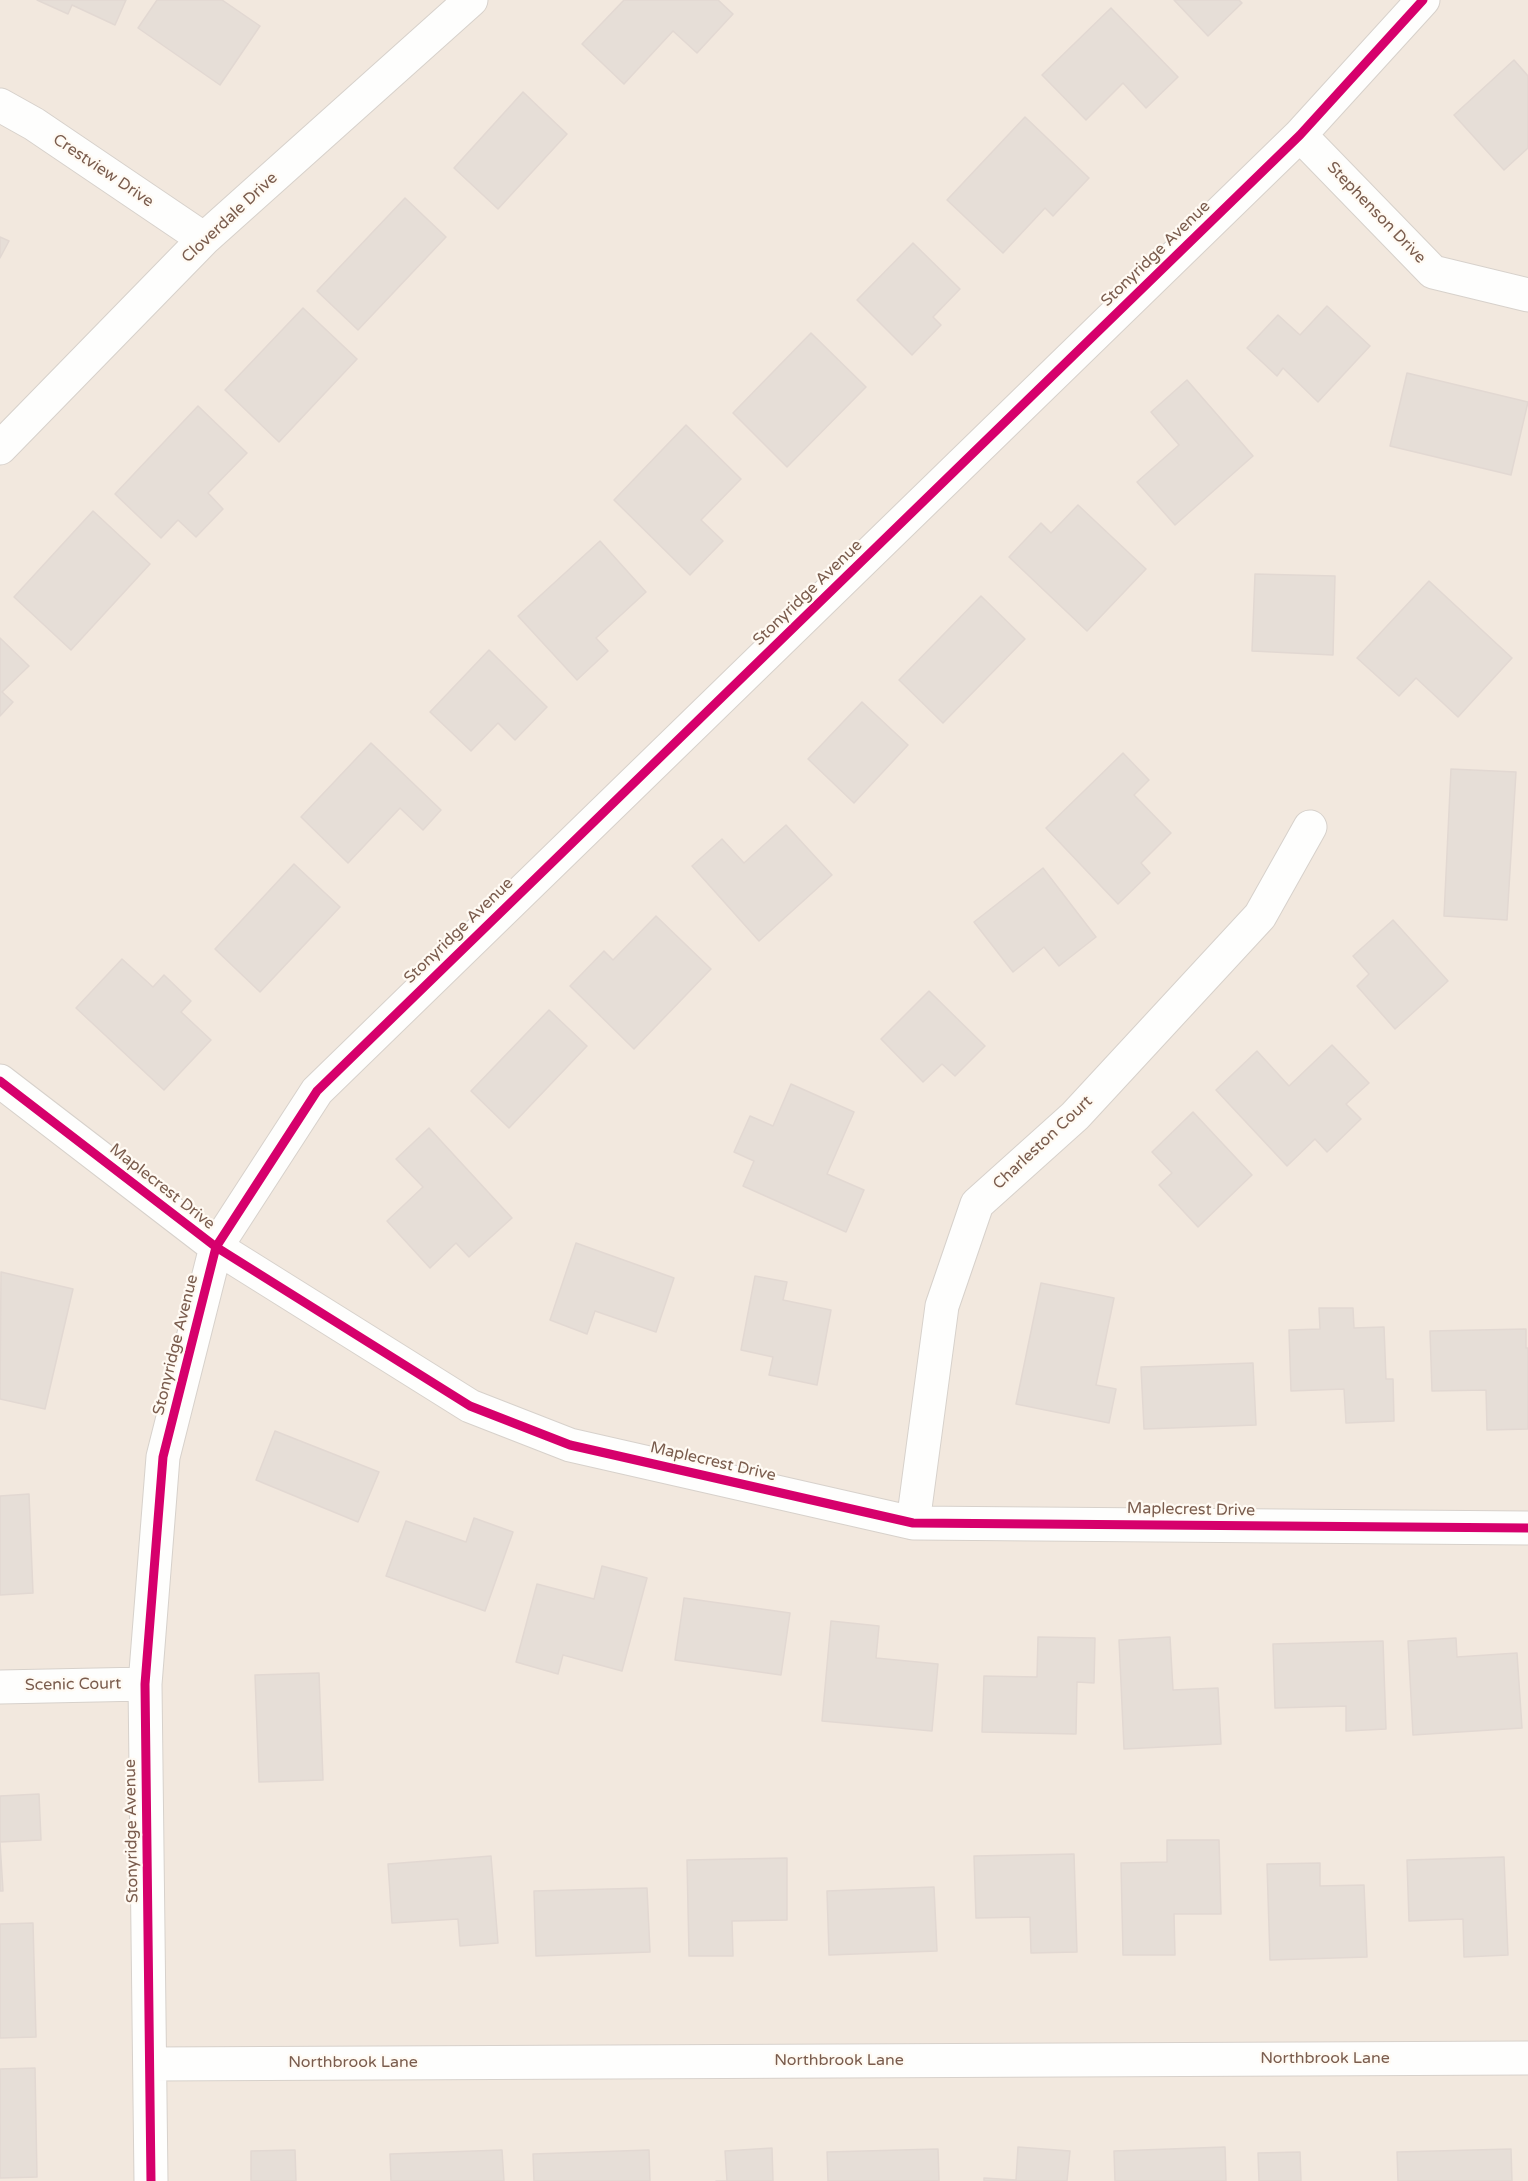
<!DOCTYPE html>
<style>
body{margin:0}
canvas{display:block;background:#f9f5f0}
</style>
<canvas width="1528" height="2181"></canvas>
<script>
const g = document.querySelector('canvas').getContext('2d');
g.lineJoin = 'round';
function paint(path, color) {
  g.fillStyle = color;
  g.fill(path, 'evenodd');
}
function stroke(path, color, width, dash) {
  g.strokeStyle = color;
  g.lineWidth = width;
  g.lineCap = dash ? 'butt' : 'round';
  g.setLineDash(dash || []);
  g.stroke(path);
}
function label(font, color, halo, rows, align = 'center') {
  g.font = font + ' "Varela Round",sans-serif';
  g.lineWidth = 4.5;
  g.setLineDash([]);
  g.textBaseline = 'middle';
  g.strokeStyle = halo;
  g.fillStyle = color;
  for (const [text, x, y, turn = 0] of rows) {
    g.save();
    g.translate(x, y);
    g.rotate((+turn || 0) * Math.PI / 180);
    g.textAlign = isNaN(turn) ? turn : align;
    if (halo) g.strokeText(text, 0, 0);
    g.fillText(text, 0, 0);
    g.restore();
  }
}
paint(new Path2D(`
 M0,0H1528V2181H0Z`), '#f2e8de');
const building = new Path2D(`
 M37,0H126L115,25L72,5L68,14Z
 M157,0H222L260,26L220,85L138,28Z
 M624,0H718L733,14L697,53L673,31L624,84L582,44Z
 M1174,0H1239L1242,3L1208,36Z
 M1111,8L1178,77L1146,108L1123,83L1086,120L1042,75Z
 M1514,60L1528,76V148L1504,170L1454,115Z
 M523,92L567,134L498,209L454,168Z
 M1025,117L1089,178L1053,216L1045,208L1003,253L947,200Z
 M405,198L446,237L358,330L317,291Z
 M0,237L9,241L0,258Z
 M913,243L960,289L933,317L941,325L912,355L857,300Z
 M1327,306L1370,346L1318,402L1283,368L1277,376L1247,348L1278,315L1300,335Z
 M303,308L357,359L279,442L225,390Z
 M811,333L866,387L787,467L733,413Z
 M1407,373L1528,402L1511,475L1390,446Z
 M1187,380L1253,456L1175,525L1137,482L1179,445L1151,412Z
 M198,406L247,453L208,493L223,509L196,537L178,520L161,538L115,494Z
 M686,425L741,479L701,520L723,541L690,575L614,500Z
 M1078,505L1146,569L1087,631L1009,557L1041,523L1051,533Z
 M93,511L150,564L71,650L14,597Z
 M600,541L646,592L596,638L608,651L577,680L518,616Z
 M1255,574L1335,576L1333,655L1252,651Z
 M1429,581L1512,658L1458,717L1416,678L1399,696L1357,658Z
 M981,596L1025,639L943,723L899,680Z
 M0,638L29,666L2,692L13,702L0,716Z
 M489,650L547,707L515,740L498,723L471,751L430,712Z
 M862,702L908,745L854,803L808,759Z
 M371,743L441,810L423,830L400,808L348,863L301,817Z
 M1123,753L1149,780L1134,795L1171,833L1141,863L1150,873L1118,904L1046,828Z
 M1451,769L1516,772L1507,920L1444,916Z
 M786,825L832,875L759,941L692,866L722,839L744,863Z
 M294,864L340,907L260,992L215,949Z
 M1043,868L1096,937L1059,966L1044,947L1013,972L974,922Z
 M656,916L711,969L634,1049L570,986L604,951L613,960Z
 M1393,920L1448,981L1395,1029L1357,986L1369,974L1353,956Z
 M122,959L153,987L164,975L191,1001L181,1012L211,1040L164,1090L76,1008Z
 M929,991L985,1046L955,1076L942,1064L923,1082L881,1039Z
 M549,1010L587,1046L509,1128L471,1091Z
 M1332,1045L1369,1083L1346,1104L1361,1119L1327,1152L1315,1139L1287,1166L1216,1090L1257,1051L1289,1086Z
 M791,1084L854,1112L827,1174L864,1190L846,1232L743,1186L754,1161L734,1152L750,1116L773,1126Z
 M1193,1112L1252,1175L1198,1227L1159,1185L1172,1173L1152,1152Z
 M429,1128L512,1218L469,1257L456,1243L430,1268L387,1221L423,1187L396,1159Z
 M576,1243L674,1278L656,1332L595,1311L587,1334L550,1320Z
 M1,1272L73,1289L45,1409L0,1399Z
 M755,1276L787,1282L783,1300L831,1310L817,1385L769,1375L773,1357L741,1350Z
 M1041,1283L1114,1298L1096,1385L1116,1389L1109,1423L1016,1404Z
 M1319,1308H1353L1354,1328L1384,1327L1386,1379H1393L1394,1421L1346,1423L1344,1389L1291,1391L1289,1330L1320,1329Z
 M1526,1329V1348H1528V1429L1487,1430L1486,1390L1432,1391L1430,1331Z
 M1253,1363L1256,1425L1144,1429L1141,1367Z
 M275,1431L379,1472L358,1522L256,1480Z
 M29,1494L33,1593L0,1595V1496Z
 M474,1518L513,1532L485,1611L386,1576L406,1521L466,1542Z
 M602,1566L647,1578L622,1671L563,1655L558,1674L516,1662L537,1584L594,1599Z
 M684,1598L790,1613L781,1675L675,1660Z
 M831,1621L879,1626L876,1658L938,1664L932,1731L822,1721Z
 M1038,1637L1095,1638L1094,1683L1077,1682L1076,1734L982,1732L984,1676L1037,1677Z
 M1170,1637L1173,1690L1218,1688L1221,1744L1124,1749L1119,1640Z
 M1456,1638L1457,1657L1517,1653L1522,1728L1413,1735L1408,1641Z
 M1383,1641L1386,1729L1346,1731V1706L1275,1708L1273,1644Z
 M319,1673L323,1780L259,1782L255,1675Z
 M39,1794L41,1840L0,1842L3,1891H0V1796Z
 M1167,1840H1219L1221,1914H1174L1175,1955H1123L1121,1863L1167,1862Z
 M1074,1854L1077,1952L1031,1953L1030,1917L976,1918L974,1856Z
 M491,1856L498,1943L460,1946L458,1919L392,1923L388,1864Z
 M1504,1857L1508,1955L1464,1957L1463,1919L1409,1921L1407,1860Z
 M787,1858V1920L732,1921L733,1956H689L687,1860Z
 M1320,1863V1886L1364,1885L1367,1957L1270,1960L1267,1864Z
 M934,1887L937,1951L829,1955L827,1891Z
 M647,1888L650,1952L536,1956L534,1891Z
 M33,1923L36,2037L0,2038V1924Z
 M35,2068L37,2177L0,2178V2069Z
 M1018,2147L1070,2151L1067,2181H984V2178L1016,2180Z
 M1225,2147L1226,2181H1115L1114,2151Z
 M772,2148L773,2181H716H727L725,2151Z
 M938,2149L939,2181H828L827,2152Z
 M1511,2149L1512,2181H1398L1397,2152Z
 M295,2150L296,2181H251V2151Z
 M502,2150L504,2181H391L390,2154Z
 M649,2150L650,2181H534L533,2154Z
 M1300,2152L1301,2181H1259L1258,2153Z`);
paint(building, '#e6ded7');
stroke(building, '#e2d8d2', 1.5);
const minor = new Path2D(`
 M0,105L34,124L204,239
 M1300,135L1433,272L1528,295
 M0,448L204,239L471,0
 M0,1081L216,1247L470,1406L570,1445L913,1523L1528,1528
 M913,1523L942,1306L977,1204L1075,1116L1260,916L1310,827
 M0,1687L145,1684
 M150,2064L1528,2058
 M151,2181L145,1684L163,1457L216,1247L317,1091L1300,135L1423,0`);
stroke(minor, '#d7d1cb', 35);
stroke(minor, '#fefefd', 33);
stroke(new Path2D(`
 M0,1081L216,1247L470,1406L570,1445L913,1523L1528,1528
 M151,2181L145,1684L163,1457L216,1247L317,1091L1300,135L1423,0`), '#d6006c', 9);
label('16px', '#7a5c4d', '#fffaf3', [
 ["Crestview Drive",103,171,34],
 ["Stephenson Drive",1376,213,46],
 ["Cloverdale Drive",230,218,-43],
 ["Stonyridge Avenue",1156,254,-44],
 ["Stonyridge Avenue",808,593,-44],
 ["Stonyridge Avenue",459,931,-44],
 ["Charleston Court",1043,1143,-43],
 ["Maplecrest Drive",162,1187,38],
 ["Stonyridge Avenue",176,1345,-76],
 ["Maplecrest Drive",713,1462,13],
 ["Maplecrest Drive",1191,1510,1],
 ["Scenic Court",73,1685,-1],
 ["Stonyridge Avenue",132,1831,-91],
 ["Northbrook Lane",1325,2059],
 ["Northbrook Lane",839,2061],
 ["Northbrook Lane",353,2063]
]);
</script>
